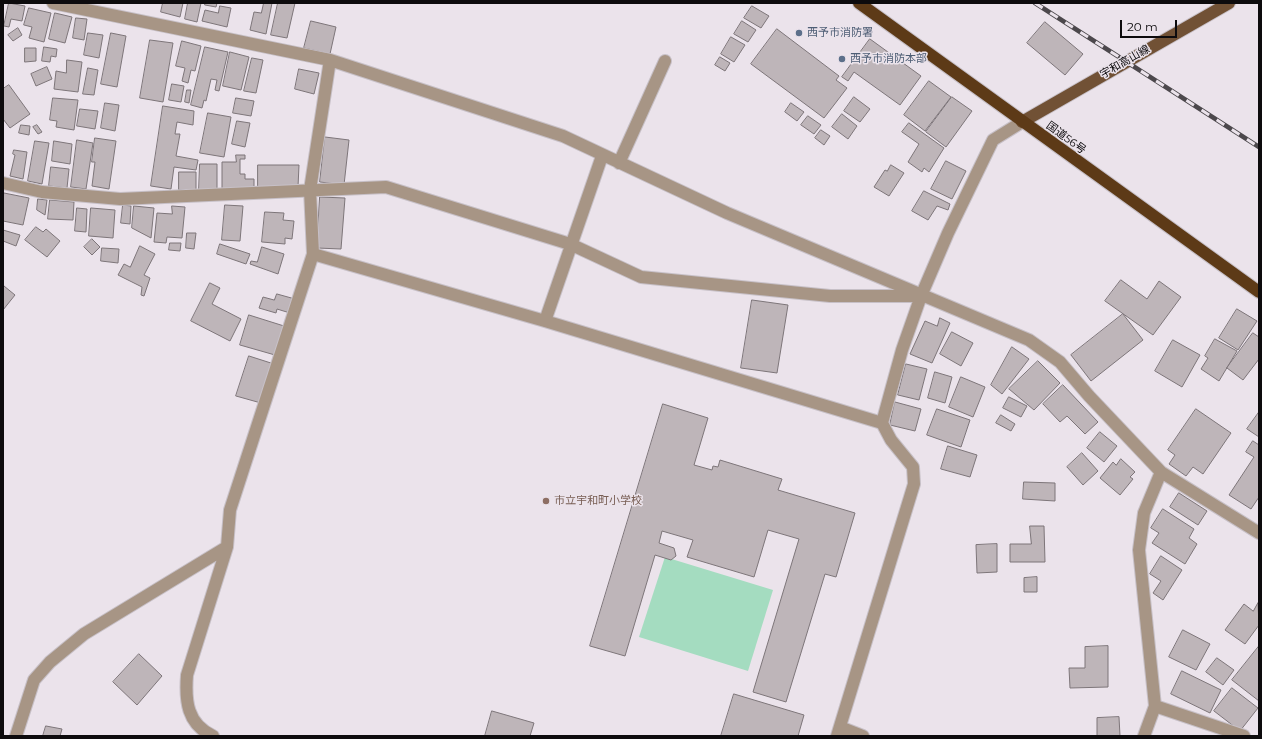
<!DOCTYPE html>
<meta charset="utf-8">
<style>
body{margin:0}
#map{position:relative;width:1262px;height:739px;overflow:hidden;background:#ebe3eb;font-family:Montserrat,sans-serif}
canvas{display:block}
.frame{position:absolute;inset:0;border:4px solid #0d0b0d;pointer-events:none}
.scale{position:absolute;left:1120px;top:20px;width:57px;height:18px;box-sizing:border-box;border:2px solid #0d0b0d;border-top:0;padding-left:5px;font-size:12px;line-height:14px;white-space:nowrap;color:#0d0b0d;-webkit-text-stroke:3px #ebe3eb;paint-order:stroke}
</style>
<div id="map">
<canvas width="1262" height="739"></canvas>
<div class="frame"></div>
<div class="scale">20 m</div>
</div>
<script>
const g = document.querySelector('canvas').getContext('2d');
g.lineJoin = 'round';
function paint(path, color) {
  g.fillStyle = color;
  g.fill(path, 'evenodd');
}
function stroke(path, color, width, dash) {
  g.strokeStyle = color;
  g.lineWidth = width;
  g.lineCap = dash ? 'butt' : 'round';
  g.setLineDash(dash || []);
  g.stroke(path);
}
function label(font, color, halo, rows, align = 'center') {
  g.font = font + ' Montserrat,"Noto Sans JP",sans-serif';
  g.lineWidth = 3;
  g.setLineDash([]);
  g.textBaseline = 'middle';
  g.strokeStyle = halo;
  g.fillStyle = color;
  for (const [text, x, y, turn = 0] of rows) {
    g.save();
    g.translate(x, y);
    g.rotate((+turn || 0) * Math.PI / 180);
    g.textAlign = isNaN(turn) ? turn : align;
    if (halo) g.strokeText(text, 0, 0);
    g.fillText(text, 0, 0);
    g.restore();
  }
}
paint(new Path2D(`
 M665,557L773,590L748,671L639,637Z`), '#a4dcc0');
const building = new Path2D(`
 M9,3L25,6L22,21L11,19L9,27L4,26Z
 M163,3H183L180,17L161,12Z
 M188,3H201L197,22L185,19Z
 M205,3H217L216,7L205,5Z
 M264,3H272L266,34L250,30L254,12L261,13Z
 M278,3H295L287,38L271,35Z
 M220,6L231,8L227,27L202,21L205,10L218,13Z
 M752,6L769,16L761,28L744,18Z
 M29,8L51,13L44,42L29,38L32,27L24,25Z
 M55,13L72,17L65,43L49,39Z
 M76,18L87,19L84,40L73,38Z
 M311,21L336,27L330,54L304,48Z
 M742,21L756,30L748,42L734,34Z
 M1045,22L1083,54L1065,75L1027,43Z
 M18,28L22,35L13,41L8,35Z
 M777,29L839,76L836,80L847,88L824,118L751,64Z
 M88,33L103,35L99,58L84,55Z
 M111,33L126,36L117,87L101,84Z
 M731,37L745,45L734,62L721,54Z
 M870,39L921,76L900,105L854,72L848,81L842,77Z
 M150,40L173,43L163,102L140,98Z
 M182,41L201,46L195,71L191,70L188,83L182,81L185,68L176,66Z
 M44,47L57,49L56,57L51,56L50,62L42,61Z
 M205,47L228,52L219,91L215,90L217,80L211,79L206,101L204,100L202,108L191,105Z
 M25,48H36V61L25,62Z
 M230,52L249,57L241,90L223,86Z
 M720,57L730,63L725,71L715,65Z
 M252,58L263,60L256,93L244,91Z
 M67,60L82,62L78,92L54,89L56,71L66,73Z
 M47,67L52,79L36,86L31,74Z
 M88,68L98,70L94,95L83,94Z
 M299,69L319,73L314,94L295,89Z
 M929,81L951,97L925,131L904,115Z
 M172,84L184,86L181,102L169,100Z
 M9,85L30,114L10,128L3,119V89Z
 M187,90H191L189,103L185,102Z
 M854,97L870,109L860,122L844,111Z
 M952,97L972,111L946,147L926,132Z
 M53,98L78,100L74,130L56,127L57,121L50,120Z
 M236,98L254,101L251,116L233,113Z
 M105,103L119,105L115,131L101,128Z
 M791,103L804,112L797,121L785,112Z
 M163,106L194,111L193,125L177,122L175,134H180L176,156L198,160L196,170L174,167L171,189L151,186Z
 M80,109L98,111L95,129L77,126Z
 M208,113L231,117L224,157L200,153Z
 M842,114L857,126L848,139L832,127Z
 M808,116L821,125L814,134L801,125Z
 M237,121L250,123L245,147L232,144Z
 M909,123L944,148L929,172L924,168L922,172L908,162L919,144L902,132Z
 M21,125L30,126L29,135L19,133Z
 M37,125L42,132L38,134L33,127Z
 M821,130L830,136L824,145L815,138Z
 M325,137L349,140L344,185L320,182Z
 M95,138L116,141L109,189L92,186L95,162H92Z
 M77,140L93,143L86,189L71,187Z
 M35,141L49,143L42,184L28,181Z
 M54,141L72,144L70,164L52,161Z
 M14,150L27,152L23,179L10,176L15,155L13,154Z
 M236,155H245V159H240V174H245V179H254V190H222V162H236Z
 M946,161L966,171L952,199L931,189Z
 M200,164H217V190H199Z
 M258,165H299L298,187L258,188Z
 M891,165L904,173L889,196L874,187L885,170L887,171Z
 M51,167L69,169L67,188L49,186Z
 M179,172H196V190H179Z
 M924,191L950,204L948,210L937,206L928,220L912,211Z
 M4,193L29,198L23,225L3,221Z
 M320,197L345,198L341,249L317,248Z
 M38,199L47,200L45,215L37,210Z
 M50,200L74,202L73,220L48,219Z
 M123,205L131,206L130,224L121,223Z
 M225,205L243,206L240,241L222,240Z
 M134,206L154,208L151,238L132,228Z
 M172,206L185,207L182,238L167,237L166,243L154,242L157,213L172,214Z
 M77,208L87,209L86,232L75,231Z
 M91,208L115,210L113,238L89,236Z
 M265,212L284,213L283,220L294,221L292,239L285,238V244L262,242Z
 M36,227L43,232L46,229L60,241L47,257L25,240Z
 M3,230L20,235L16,246L3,241Z
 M187,233H196L194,249L186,248Z
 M92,239L100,247L92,255L84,247Z
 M170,243H181L180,251L169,250Z
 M220,244L250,254L246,264L217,254Z
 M140,246L155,254L144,275L150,278L144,296L141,295L142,287L118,275L124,264L130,267Z
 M262,247L284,254L278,274L250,264L251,261L257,262Z
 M102,248L119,249L118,263L101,261Z
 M1121,280L1147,299L1159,281L1181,297L1153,335L1105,301Z
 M210,283L220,288L212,304L241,319L230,341L191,321Z
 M4,286L15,295L3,310V288Z
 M277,294L295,299L290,313L277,309L276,313L259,308L263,297L274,300Z
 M752,300L788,305L777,373L741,368Z
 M1237,309L1257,321L1238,350L1219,338Z
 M1123,314L1143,340L1091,381L1071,355Z
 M249,315L284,326L275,355L240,345Z
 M940,318L950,323L932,363L910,354L925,321L937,326Z
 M952,332L973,343L961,366L940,354Z
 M1253,333L1259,337V359L1243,380L1227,368Z
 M1215,339L1237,351L1219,381L1201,369L1208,358L1205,356Z
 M1173,340L1200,355L1182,387L1155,371Z
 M1012,347L1029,359L1002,394L991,385Z
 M249,356L274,364L261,403L236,396Z
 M1038,361L1060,383L1034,410L1009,389Z
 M906,364L927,369L919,400L898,395Z
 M935,372L952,377L945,403L928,398Z
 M961,377L985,387L973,417L949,407Z
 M1063,385L1098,422L1085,434L1067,416L1060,422L1043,404Z
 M1009,397L1027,406L1021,417L1003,408Z
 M895,402L921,409L915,431L890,425Z
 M663,404L708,418L694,465L712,470L713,466L718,467L720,460L782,479L778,490L855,513L836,577L825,574L786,702L753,692L799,539L768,530L754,577L687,557L693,540L662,531L659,543L674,548L676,556L671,560L655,555L625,656L590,646Z
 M937,409L970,420L961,447L927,435Z
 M1196,409L1231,433L1203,474L1193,467L1186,476L1169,464L1175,455L1168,450Z
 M1259,412V437L1247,429Z
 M1001,415L1015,424L1011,431L996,423Z
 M1100,432L1117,446L1104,462L1087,448Z
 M1253,441L1259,445V497L1251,509L1229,495L1254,457L1246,452Z
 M948,446L977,455L970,477L941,469Z
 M1082,453L1098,471L1083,485L1067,467Z
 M1121,459L1135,472L1130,477L1133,479L1120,495L1100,478L1113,462L1116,465Z
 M1024,482L1055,483V501L1023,499Z
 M1179,493L1207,511L1198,525L1170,507Z
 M1163,509L1194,529L1189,538L1197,544L1185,564L1152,543L1159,533L1151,528Z
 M1030,526H1044L1045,562H1010V544H1031Z
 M997,544V572L977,573L976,545Z
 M1161,556L1182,570L1163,600L1153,593L1161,581L1150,574Z
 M1037,577V592H1024V578Z
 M1258,603L1259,625L1245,644L1225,630L1244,604L1253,611Z
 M1183,630L1210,644L1196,670L1169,657Z
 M1108,646V687L1070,688L1069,668H1085V647Z
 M1259,646V701L1232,680Z
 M139,654L162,676L137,705L113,682Z
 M1217,658L1234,670L1223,685L1206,672Z
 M1182,671L1221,690L1210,713L1171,694Z
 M1232,688L1258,708L1240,731L1214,711Z
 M734,694L804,715L798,736H721Z
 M492,711L534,723L530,736H485Z
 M1119,717L1120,736H1097V718Z
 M46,726L62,729L60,736H43Z`);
paint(building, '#beb5b9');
stroke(building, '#7d7579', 1);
const minor = new Path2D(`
 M53,3L330,60L563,136L727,213L1029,340L1060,362L1089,396L1161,472L1259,533
 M330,60L310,190L313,254L545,321L882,423
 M619,163L665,61
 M3,183L42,192L120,199L386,187L570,244L641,277L830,296H916
 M545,321L602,156
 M1155,706L1244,736
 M840,727L863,736
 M16,736L34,680L50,662L84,634L227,547
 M213,736C187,724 185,701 187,675L227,547L230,510L313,254
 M837,736L914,484L913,467L891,440L882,423L902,350L921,296L948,233L993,140L1022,122
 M1144,736L1155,706L1139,550L1144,513L1161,472`);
const major = new Path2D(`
 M1022,122L1229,3`);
const highway = new Path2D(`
 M859,3L1259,292`);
stroke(minor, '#c7c0c7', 14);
stroke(major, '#c7c0c7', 14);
stroke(highway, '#c7c0c7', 14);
stroke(minor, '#a79585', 12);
stroke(major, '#715135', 12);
stroke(highway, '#5d3a17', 12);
const rail = new Path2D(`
 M1035,3L1259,147`);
stroke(rail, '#4c484c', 4.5);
stroke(rail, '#ebe3eb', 3, [9]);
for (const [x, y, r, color] of [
 [799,33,4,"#5c6f8a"],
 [842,59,4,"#5c6f8a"],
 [546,501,4,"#8d6e63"]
]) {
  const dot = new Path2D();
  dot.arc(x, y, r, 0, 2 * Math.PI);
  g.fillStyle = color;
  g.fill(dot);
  stroke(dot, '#ebe3eb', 1.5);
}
label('11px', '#4e5e75', '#ebe3eb', [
 ["西予市消防署",807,33],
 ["西予市消防本部",850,59]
], 'left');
label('11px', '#0d0b0d', '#ebe3eb', [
 ["宇和高山線",1125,62,-30],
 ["国道56号",1066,138,36]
]);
label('11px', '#785e54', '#ebe3eb', [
 ["市立宇和町小学校",554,501]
], 'left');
</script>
